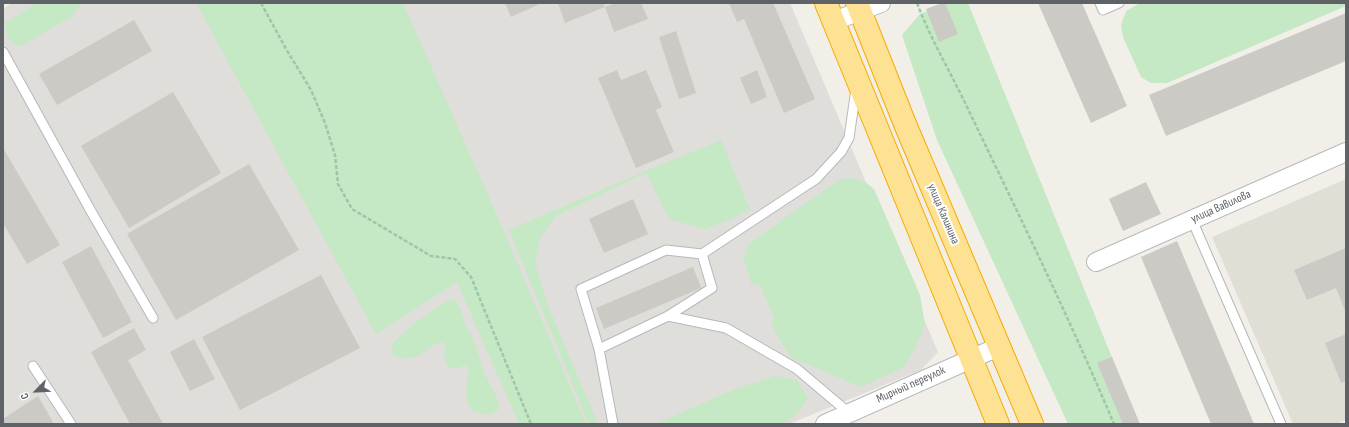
<!DOCTYPE html>
<meta charset="utf-8">
<style>
body{margin:0}
#map{position:relative;width:1349px;height:427px;overflow:hidden;background:#f1efe8;font-family:"Sofia Sans Condensed",sans-serif}
canvas{display:block}
.frame{position:absolute;inset:0;border:4px solid #5f6368;pointer-events:none}
.north{position:absolute;left:16px;top:371px;width:40px;height:40px;-webkit-text-stroke:3px #fff;paint-order:stroke;rotate:246deg;font-size:11px;font-weight:700;line-height:16px;text-align:center;color:#5f6368}
.north::after{content:'';display:block;margin:auto;width:14px;height:18px;background:#5f6368;clip-path:polygon(50% 0,100% 100%,50% 72%,0 100%)}
</style>
<div id="map">
<canvas width="1349" height="427"></canvas>
<div class="frame"></div>
<div class="north">С</div>
</div>
<script>
const g = document.querySelector('canvas').getContext('2d');
g.lineJoin = 'round';
function paint(path, color) {
  g.fillStyle = color;
  g.fill(path, 'evenodd');
}
function stroke(path, color, width, dash) {
  g.strokeStyle = color;
  g.lineWidth = width;
  g.lineCap = dash ? 'butt' : 'round';
  g.setLineDash(dash || []);
  g.stroke(path);
}
function label(font, color, halo, rows, align = 'center') {
  g.font = font + ' "Sofia Sans Condensed",sans-serif';
  g.lineWidth = 4;
  g.setLineDash([]);
  g.textBaseline = 'middle';
  g.strokeStyle = halo;
  g.fillStyle = color;
  for (const [text, x, y, turn = 0] of rows) {
    g.save();
    g.translate(x, y);
    g.rotate((+turn || 0) * Math.PI / 180);
    g.textAlign = isNaN(turn) ? turn : align;
    if (halo) g.strokeText(text, 0, 0);
    g.fillText(text, 0, 0);
    g.restore();
  }
}
paint(new Path2D(`
 M12,3H790L938,352L921,370L789,424H3V9Z`), '#e0deda');
paint(new Path2D(`
 M1346,179V420L1336,424H1293L1212,237Z`), '#e1ded6');
paint(new Path2D(`
 M37,3L81,4L71,17L23,45H15L7,37L5,23Z
 M196,3H403L502,227L586,424H519L457,282L376,334Z
 M947,3H968L1139,424H1068L937,140L902,35L920,14Z
 M1140,3H1346V6L1167,83H1151L1141,77L1123,37L1121,25L1126,11Z
 M721,140L750,210L729,220L705,229L669,219L646,173L556,216L541,236L535,262L548,306L598,424H589L509,230L629,178Z
 M852,178L864,181L874,189L920,295L925,325L914,351L904,367L861,387L790,357L770,322L775,320L759,283L752,286L744,259L747,245L840,179Z
 M452,299L455,300L461,311L467,329L472,336L481,361L484,373L494,392L500,406C494,417 483,415 472,411C462,392 467,389 469,369L465,365C443,375 444,360 445,343L443,342C438,342 435,344 431,347C419,357 408,362 393,355L391,346C406,329 431,309 452,299Z
 M775,376L797,380L808,398L795,416L779,424H656L735,389Z`), '#c5e8c5');
paint(new Path2D(`
 M505,3H542L511,17Z
 M558,3H603L605,7L615,3H641L648,19L614,32L605,7L565,23Z
 M729,3H773L815,99L784,113L744,19L737,22Z
 M942,3H945L958,34L939,42L926,9Z
 M1038,3H1082L1127,106L1091,123Z
 M1346,13V61L1166,136L1149,95Z
 M134,20L152,51L57,105L39,74Z
 M676,31L696,93L679,99L659,37Z
 M617,70L621,80L646,70L662,107L656,110L674,152L636,168L598,78Z
 M757,70L767,97L751,104L740,78Z
 M173,92L221,173L129,228L81,146Z
 M3,148L60,245L27,264L3,223Z
 M249,164L299,250L176,320L127,234Z
 M1146,182L1161,214L1123,231L1109,199Z
 M633,199L648,234L604,253L589,219Z
 M1177,241L1254,424H1211L1141,257Z
 M91,246L132,322L103,338L62,262Z
 M1346,248V313L1336,288L1307,300L1294,270Z
 M693,267L701,288L604,329L596,308Z
 M321,275L360,348L240,410L202,337Z
 M134,328L146,350L128,360L163,424H130L91,352Z
 M1346,334V381L1341,383L1325,343Z
 M194,339L215,379L190,391L170,352Z
 M1112,357L1140,424H1123L1097,363Z
 M38,396L54,424H3V419Z`), '#cccac5');
const lane = new Path2D(`
 M1100,3L1103,10L1119,3
 M3,52L92,213L153,318
 M1192,220L1281,424
 M668,316L712,288L702,254L816,179L841,152L849,138L856,89
 M599,349L668,316L726,328L797,369L849,413
 M33,366L71,424
 M613,424L599,349L581,289L666,250L702,254`);
const street = new Path2D(`
 M834,21L881,3
 M1096,262L1346,152
 M825,424L998,347`);
const highway = new Path2D(`
 M826,3L998,424
 M857,3L905,124L1032,424`);
stroke(lane, '#b5b8bc', 11);
stroke(street, '#b5b8bc', 20);
stroke(highway, '#f9ab00', 24);
stroke(new Path2D(`
 M261,3L286,49L311,90L325,123L335,155L338,184L352,209L431,256L455,259L471,277L531,424
 M917,3C931,40 951,73 968,109C1018,213 1069,317 1114,424`), '#9cc7a9', 2.5, [4, 2]);
stroke(lane, '#fff', 9);
stroke(street, '#fff', 18);
stroke(highway, '#fde293', 22);
label('12px', '#5f6368', '#fff', [
 ["улица Вавилова",1221,207,-24],
 ["улица Калинина",943,214,67],
 ["Мирный переулок",911,385,-24]
]);
</script>
